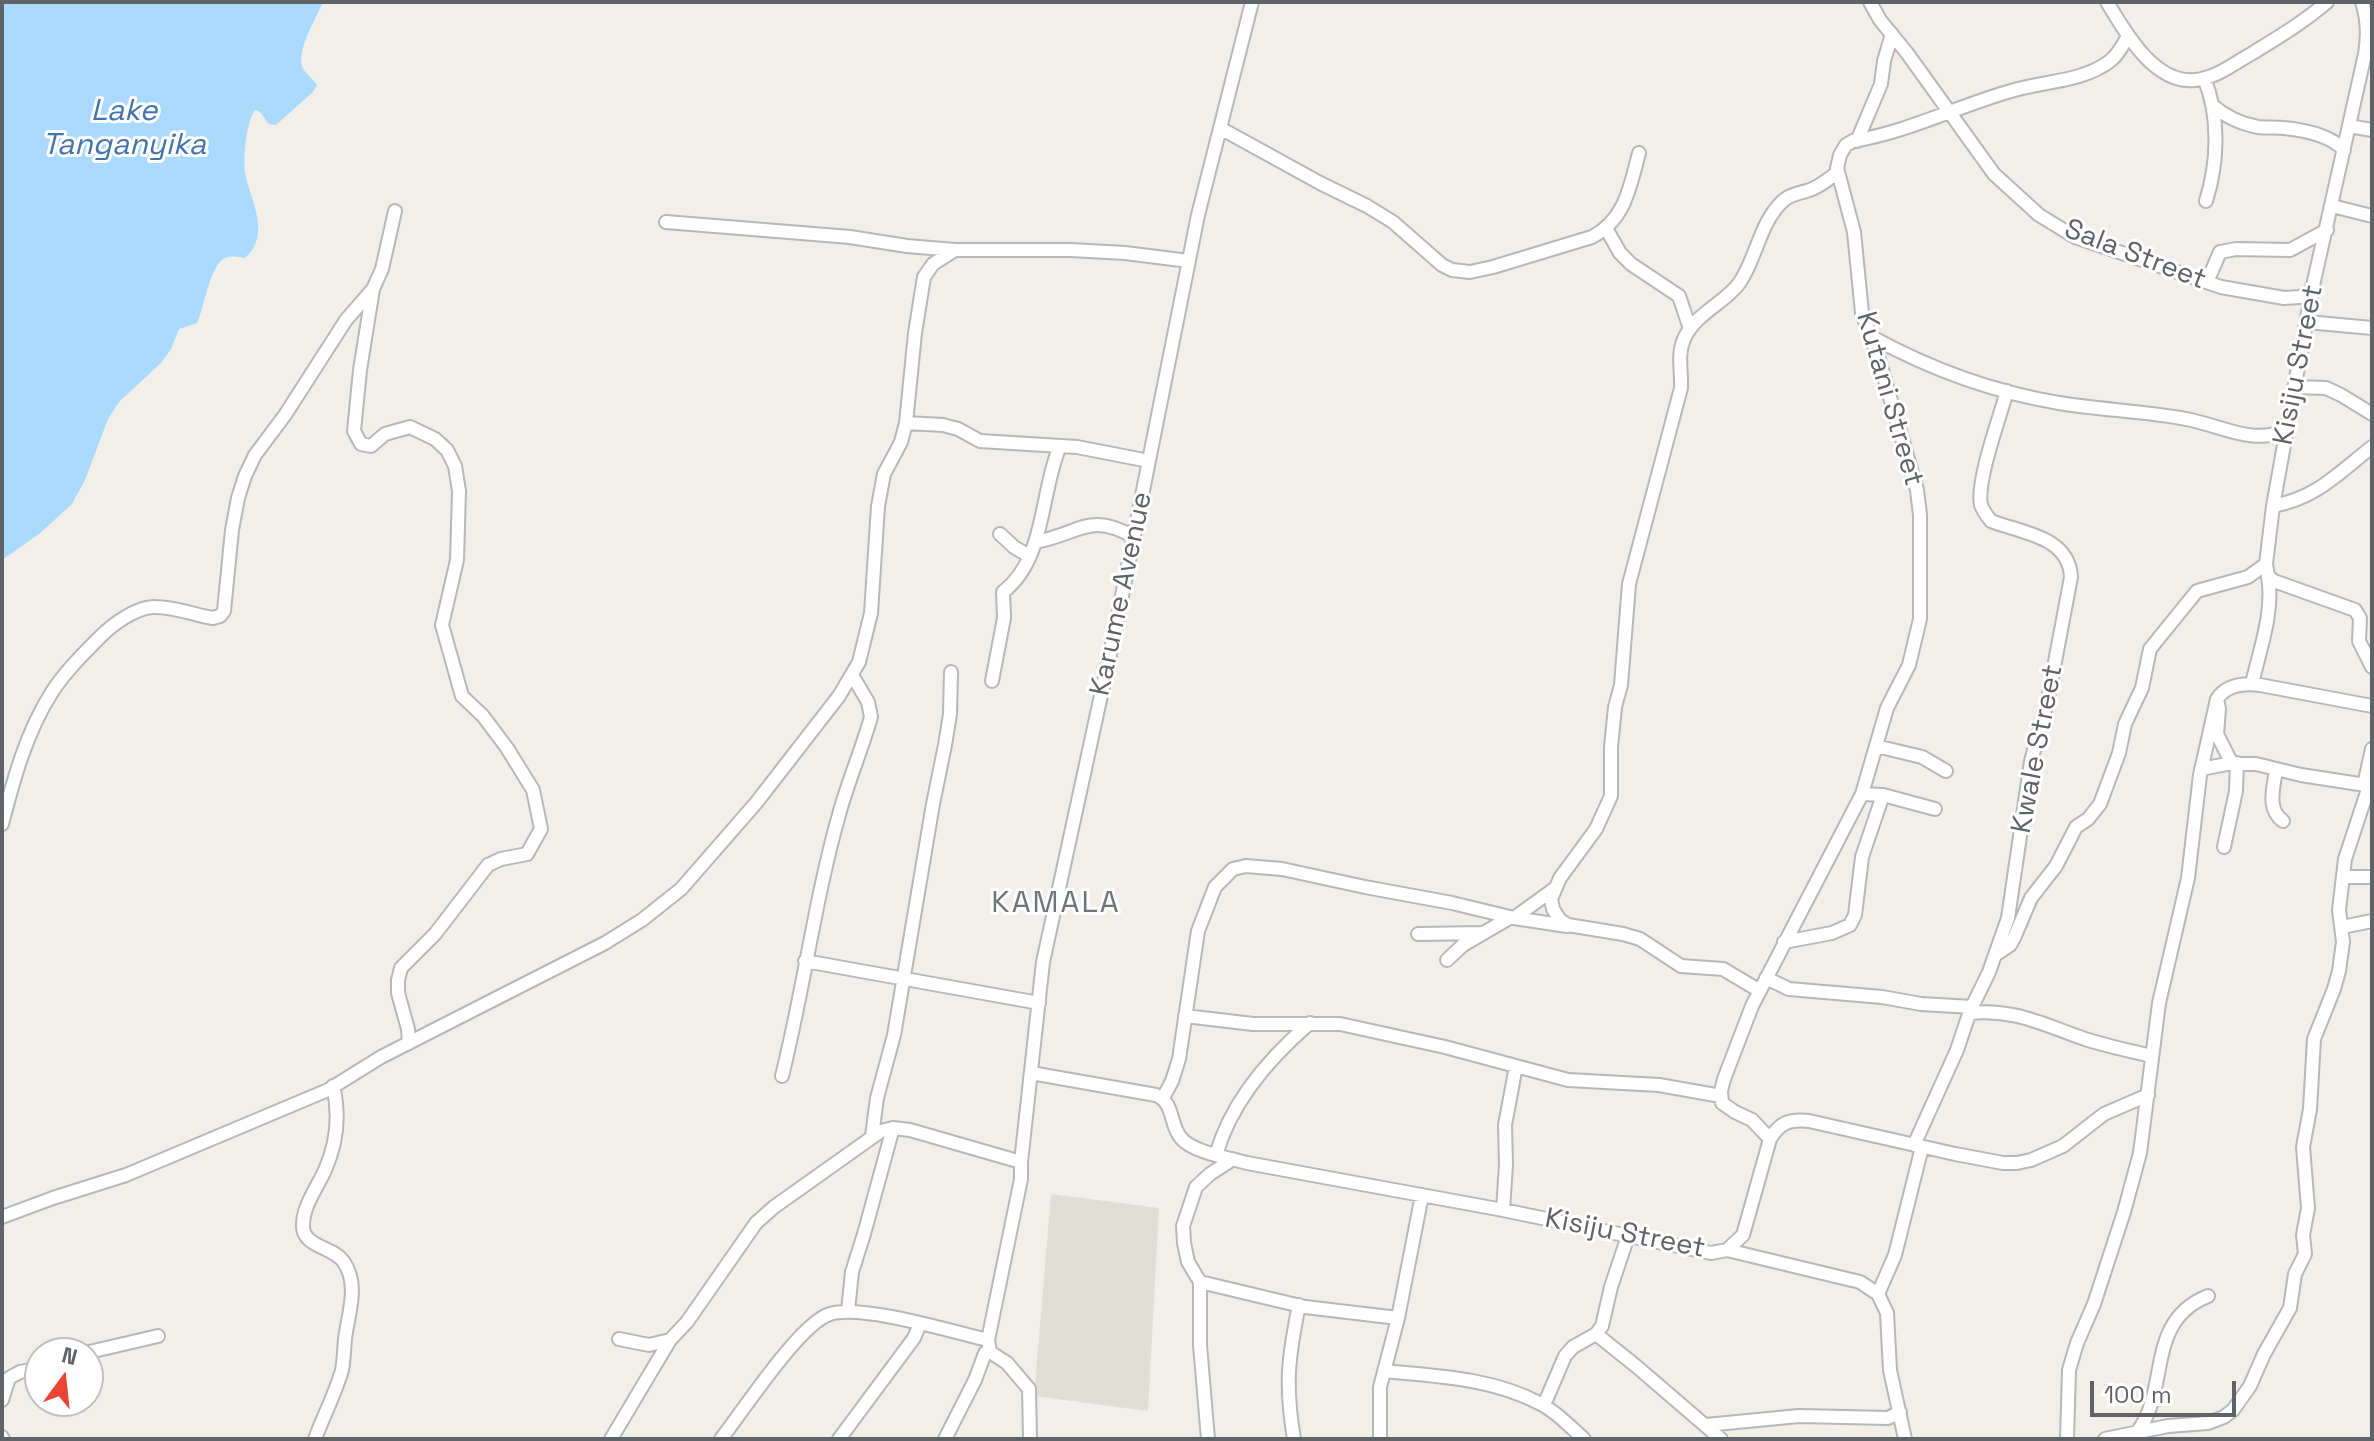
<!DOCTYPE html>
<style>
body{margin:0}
#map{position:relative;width:2374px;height:1441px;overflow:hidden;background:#f1efe8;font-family:"Space Grotesk",sans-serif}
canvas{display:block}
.frame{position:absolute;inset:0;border:4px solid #5f6368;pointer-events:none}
.north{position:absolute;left:24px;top:1337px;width:80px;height:80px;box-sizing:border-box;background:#fff;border:2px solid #bfc1c3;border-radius:50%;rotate:15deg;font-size:22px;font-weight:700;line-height:32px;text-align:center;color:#5f6368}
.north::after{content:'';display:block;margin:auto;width:28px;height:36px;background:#ea4335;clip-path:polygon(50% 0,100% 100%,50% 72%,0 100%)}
.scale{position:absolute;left:2090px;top:1381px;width:146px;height:36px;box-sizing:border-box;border:4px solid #5f6368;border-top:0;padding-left:10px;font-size:24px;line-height:28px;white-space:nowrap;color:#5f6368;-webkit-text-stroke:6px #fff;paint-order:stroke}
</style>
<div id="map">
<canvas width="2374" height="1441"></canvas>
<div class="frame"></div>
<div class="north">N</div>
<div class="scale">100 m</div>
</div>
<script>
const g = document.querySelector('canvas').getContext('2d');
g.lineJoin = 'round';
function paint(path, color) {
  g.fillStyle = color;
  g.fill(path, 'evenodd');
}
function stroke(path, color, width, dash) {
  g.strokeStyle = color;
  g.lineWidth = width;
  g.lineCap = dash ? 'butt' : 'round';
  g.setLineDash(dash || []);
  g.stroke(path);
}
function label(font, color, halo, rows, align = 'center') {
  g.font = font + ' "Space Grotesk",sans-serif';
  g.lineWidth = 6;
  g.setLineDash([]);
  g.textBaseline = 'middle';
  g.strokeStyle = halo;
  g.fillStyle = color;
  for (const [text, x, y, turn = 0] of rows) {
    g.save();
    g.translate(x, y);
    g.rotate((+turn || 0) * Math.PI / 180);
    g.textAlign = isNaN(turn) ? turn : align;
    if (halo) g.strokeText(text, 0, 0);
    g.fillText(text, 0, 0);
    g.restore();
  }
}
paint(new Path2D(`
 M1051,1194L1159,1208L1148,1411L1034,1396Z`), '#e1ded6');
paint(new Path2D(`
 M2,2H323C317,17 293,55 304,70C307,75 313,79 317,85L313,92L276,125L269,124L260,112L255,110C246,121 242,163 246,177C252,204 271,235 245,258C239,257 231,255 225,258C210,264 204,309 197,323L179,329L171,349L161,363L119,402L108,419L85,480L72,504L39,534L2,560Z`), '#aadaff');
const minor = new Path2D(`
 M1870,2L1880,20L1907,53L1994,174L2039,215L2075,237L2221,287L2284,298L2300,297L2312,290
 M2107,2C2125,32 2154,84 2195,80C2216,78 2233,64 2251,54C2277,38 2304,22 2327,2
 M2362,2C2368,20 2368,36 2365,54L2312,290L2273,506L2266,564L2268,576L2274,581L2355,610L2360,618L2359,641L2372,667
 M2204,78C2220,116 2218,163 2206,201
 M2212,105C2226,117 2241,124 2258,127C2267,128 2276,127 2284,128C2304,130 2330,135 2344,150
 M2349,126L2372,130
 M1220,128L1320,183L1367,206L1393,222L1442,265L1452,270L1470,272L1493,267L1592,237C1625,220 1630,187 1639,153
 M1857,141L1881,84L1884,61L1892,34
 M2332,206L2372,216
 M666,222L850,237L907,246L955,250H1071L1125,253L1189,261
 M1607,230L1620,253L1631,264L1679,296L1690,329
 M2207,282L2220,252L2236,249L2290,250L2327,230
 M373,289L360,370L354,431L361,444L371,446L385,434L410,427L435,439L447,450L455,466L459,491L457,560L442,625L462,696L483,716L507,748L533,790L541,829L527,854L501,859L488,865L435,934L401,968L398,980V993L408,1029L409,1043
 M2307,322L2372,328
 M1870,336C1928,368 1993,392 2059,403C2101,410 2144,411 2186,419C2220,425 2253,446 2286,430
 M2294,387L2326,388L2341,395L2372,414
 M906,423L943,425L958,429L980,441L1077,447L1149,461
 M2273,506C2318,497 2337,474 2372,447
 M1000,534L1014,547L1029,556
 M1035,542C1080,534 1089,511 1134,537
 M992,681L1004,618L1003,592C1046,559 1040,492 1060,446
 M2252,684C2260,648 2274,613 2268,576
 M1876,746L1922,757L1946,771
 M2232,764L2217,734L2219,709L2217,699C2227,684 2244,683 2260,685L2372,706
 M2201,769L2227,764H2256L2301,775L2372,786
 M2276,769C2274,787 2266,809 2283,821
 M2364,785L2372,749
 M1862,794L1883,795L1935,809
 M2,824C14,778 26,733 52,692C65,672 83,654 100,637C113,624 135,608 153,607C173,606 194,615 213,618L220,616L224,611L232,530L238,498L245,476L255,455L285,415L346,320L373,289L382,269L395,211
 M2224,847L2236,791L2237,763
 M2343,877H2372
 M1514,918L1554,889
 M2342,927L2372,921
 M1418,934L1482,933
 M1784,942L1832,933L1850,925L1855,915L1862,857L1883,795
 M1995,955L2010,945L2014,938L2031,898L2056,866L2076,827L2088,819L2100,804L2119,753L2125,724L2142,688L2150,649L2197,591L2248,577L2266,564
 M1447,960L1463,945L1511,917
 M805,961L1039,1003
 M1766,978L1789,989L1882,997L1921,1004L1972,1007
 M1760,991L1723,969L1681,966L1640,939L1623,934L1568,925L1560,920L1553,909L1551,899L1560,878L1596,829L1611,796V747L1615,707L1621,685L1629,584L1681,388C1682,372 1677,355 1684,339C1695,313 1727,302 1740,282C1757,257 1760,221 1784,200C1792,193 1803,193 1812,189C1822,185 1830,178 1838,172
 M1969,1013C2014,1008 2044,1025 2085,1039C2107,1046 2130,1051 2152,1056
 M1185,1016L1253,1024H1340L1445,1047L1568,1080L1659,1085L1721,1096
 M1031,1073L1156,1095C1175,1103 1169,1124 1181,1138C1192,1152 1229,1158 1247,1163L1503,1210L1711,1253L1727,1250L1743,1235L1770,1139C1780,1122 1790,1119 1809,1121L1955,1154L2003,1163H2017L2031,1160L2063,1146L2104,1114L2148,1095
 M782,1076C804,988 815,898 840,811C849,779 862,749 871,717L868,702L852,675
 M1163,1098L1172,1081L1179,1059L1198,931L1215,887L1233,869L1246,866L1282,869L1365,887L1452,903L1514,918L1567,926
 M872,1136L877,1098L894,1035L933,804L945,745L950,714L951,672
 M1770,1139L1752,1120L1735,1112L1722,1103L1721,1091L1724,1079L1752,1006L1862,794L1887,708L1909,665L1920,619V515L1917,490L1878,356L1862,313L1854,232L1837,168L1840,155L1846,145L1853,141C1908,132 1958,106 2011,91C2043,81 2083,82 2110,61C2118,55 2123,45 2128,36
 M1914,1145L1957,1050L1970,1011L1989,972L2008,918L2031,761L2048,699L2071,577C2069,536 2021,533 1991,521C1987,516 1983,511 1981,505C1976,481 2000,417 2007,391
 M1216,1155C1231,1102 1268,1059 1310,1023
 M1503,1210L1506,1165L1505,1125L1516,1066
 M2,1217L53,1198L126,1175L328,1090L381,1057L605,943L642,920L681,889L756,803L839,696L859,662L871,613L878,506L884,474L901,442L906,423L915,333L924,277L933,264L955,250
 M1727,1250L1860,1282L1878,1294L1887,1313L1890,1370L1905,1439
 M1200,1282L1305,1307L1398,1318
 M1878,1294L1895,1255L1922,1147
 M848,1311L852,1272L864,1234L893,1128
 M1596,1334L1636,1366L1721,1439
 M619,1339L649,1345L670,1340L687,1322L756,1223L774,1207L881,1131L893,1128L910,1130L1021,1162
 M990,1352L1007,1363L1029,1389L1030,1439
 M85,1353L158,1336
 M1384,1371C1437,1376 1493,1378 1541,1404C1557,1412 1571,1428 1584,1439
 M2,1400L9,1378L20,1372L40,1368
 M1544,1405L1565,1356L1573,1347L1596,1334L1602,1326L1611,1287L1628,1236
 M1706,1425L1799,1416L1888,1418L1900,1412
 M2138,1431C2170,1388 2145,1321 2208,1296
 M2,1437L3,1439
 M315,1439C323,1417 336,1392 342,1370C344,1360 344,1349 345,1339C348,1314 360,1284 343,1261C333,1247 304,1247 303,1227C302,1207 317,1188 325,1170C337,1143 340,1115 333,1086
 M611,1439L670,1340
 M721,1439C743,1411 800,1323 830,1314C862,1304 953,1332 988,1340
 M839,1439L914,1338L920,1324
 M945,1439L975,1380L985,1353L990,1352L988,1340L1021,1179V1162L1043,962L1115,631L1198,215L1252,2
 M1208,1439L1200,1345V1282L1188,1262L1184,1243L1183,1226L1196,1187L1210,1174L1233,1159
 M1294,1439C1285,1385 1288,1359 1299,1305
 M1380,1439V1387L1398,1318L1422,1195
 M2067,1439L2069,1370L2077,1343L2094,1304L2124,1212L2140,1153L2159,1003L2188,878L2200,775L2217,699
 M2105,1439L2168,1426L2208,1423L2224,1417L2233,1410L2250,1386L2264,1354L2290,1308L2295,1274L2305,1254L2303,1235L2308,1208L2303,1147L2310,1109L2314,1039L2334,989L2339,971L2343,942L2339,910L2345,859L2369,786`);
stroke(minor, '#b5b8bc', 16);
stroke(minor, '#fff', 12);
label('28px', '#5f6368', '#fff', [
 ["Sala Street",2135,255,21],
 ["Kisiju Street",2299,365,-79],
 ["Kutani Street",1889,399,74],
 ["Karume Avenue",1122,594,-78],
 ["Kwale Street",2038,749,-79],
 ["Kisiju Street",1625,1234,11]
]);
label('italic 30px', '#4174aa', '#fff', [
 ["Lake",124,112],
 ["Tanganyika",124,146]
]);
g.letterSpacing = '2px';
label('30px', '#70757a', '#fff', [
 ["KAMALA",1056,904]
]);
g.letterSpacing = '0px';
</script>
